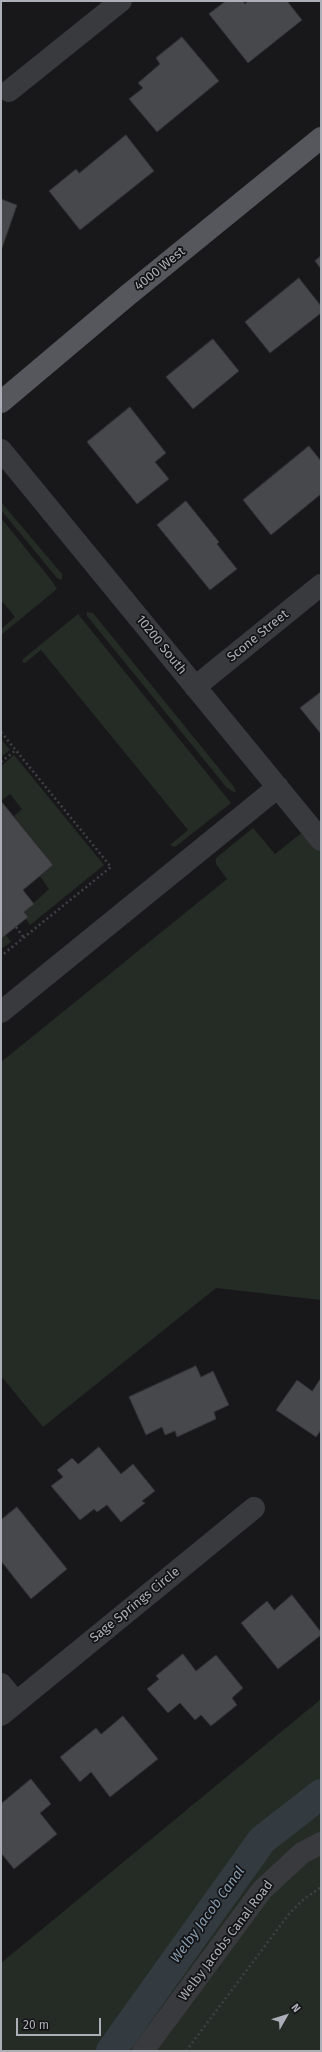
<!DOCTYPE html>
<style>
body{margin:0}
#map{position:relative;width:322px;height:2052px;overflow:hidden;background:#18181a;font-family:"Fira Sans",sans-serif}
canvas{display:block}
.frame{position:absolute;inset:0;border:2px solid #acafb8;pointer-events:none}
.north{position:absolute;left:266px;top:1996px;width:40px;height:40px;-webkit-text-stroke:3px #131315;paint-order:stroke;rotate:51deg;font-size:11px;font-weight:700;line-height:16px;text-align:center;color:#acafb8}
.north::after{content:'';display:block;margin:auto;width:14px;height:18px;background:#acafb8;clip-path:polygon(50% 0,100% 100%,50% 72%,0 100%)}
.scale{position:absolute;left:16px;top:2018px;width:85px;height:18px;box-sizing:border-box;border:2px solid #acafb8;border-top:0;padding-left:5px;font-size:12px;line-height:14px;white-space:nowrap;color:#acafb8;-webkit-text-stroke:3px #131315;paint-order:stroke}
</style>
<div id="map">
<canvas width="322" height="2052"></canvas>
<div class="frame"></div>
<div class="north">N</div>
<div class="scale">20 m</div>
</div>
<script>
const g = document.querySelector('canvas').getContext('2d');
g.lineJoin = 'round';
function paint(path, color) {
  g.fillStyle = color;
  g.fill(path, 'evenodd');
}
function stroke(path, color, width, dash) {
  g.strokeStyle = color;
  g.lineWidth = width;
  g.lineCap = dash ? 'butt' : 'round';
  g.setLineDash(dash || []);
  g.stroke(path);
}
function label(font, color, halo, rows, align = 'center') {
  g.font = font + ' "Fira Sans",sans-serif';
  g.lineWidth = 3.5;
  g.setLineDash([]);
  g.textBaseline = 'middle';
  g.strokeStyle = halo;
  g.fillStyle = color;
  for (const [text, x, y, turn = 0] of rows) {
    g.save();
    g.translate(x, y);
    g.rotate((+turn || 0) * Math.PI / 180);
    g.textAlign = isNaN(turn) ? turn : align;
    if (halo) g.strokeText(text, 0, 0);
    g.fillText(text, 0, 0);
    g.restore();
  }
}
paint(new Path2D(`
 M1,502L62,574V580L57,578L1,510Z
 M1,518L52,581L57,589L1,635V629L15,617L1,600Z
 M87,612L93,613L234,787L236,793L227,788L87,616Z
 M78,614L231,803L175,847L170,845L188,830L41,650L25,663L22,662L23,659Z
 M1,739L10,750L1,757Z
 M14,755L104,865L30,925L26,919L28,917L24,912L49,889L40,876L53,865L14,816L22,809L10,794L1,801V766Z
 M253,828L275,854L304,831L321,852V1300L216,1288L43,1427L1,1376V1062L227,879L216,864V858Z
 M6,935L11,942L1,949V937L2,938Z
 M321,1699V2051H1V1963Z`), '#242c25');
stroke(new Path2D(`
 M111,2051L262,1840L321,1794`), '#333b41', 30);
const building = new Path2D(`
 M226,1H243L245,4L248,1H287L302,20L248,63L209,14Z
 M182,37L219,81L157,132L129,99L143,88L138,83L160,64L156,58Z
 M126,135L154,171L80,230L49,191L76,169L79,173Z
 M1,199L17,205L2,248L1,247Z
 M321,256V269L315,261Z
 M299,278L321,306V313L270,353L245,322Z
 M213,339L239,371L193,409L166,377Z
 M130,407L166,453L155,462L169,479L137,504L87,442Z
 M309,446L321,461V494L271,535L243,500Z
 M186,501L219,542L217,544L237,569L210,590L157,525Z
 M321,692V734L300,708Z
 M1,801L53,865L23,890L34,904L24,912L28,917L2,938Z
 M196,1366L201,1377L213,1371L229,1405L214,1412L216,1419L177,1437L175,1431L165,1435L162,1427L146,1435L129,1397Z
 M321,1378V1430L316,1437L276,1410L297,1380L312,1391Z
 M99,1447L121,1474L133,1464L155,1491L142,1501L145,1503L121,1522L107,1505L97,1512L94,1509L80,1520L51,1486L63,1477L57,1470L72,1458L78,1464Z
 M17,1507L67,1569L31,1599L1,1561V1520Z
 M292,1595L321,1632V1635L278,1669L241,1623L267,1601L274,1610Z
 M183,1654L196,1671L216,1655L243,1688L232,1698L237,1705L211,1726L201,1715L195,1720L180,1703L168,1713L147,1689L159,1679L156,1676Z
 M123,1716L158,1759L110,1797L91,1772L80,1782L60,1757L96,1728L101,1734Z
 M31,1779L51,1804L40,1813L57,1834L14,1869L1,1853V1804Z`);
paint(building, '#47484c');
stroke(building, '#323235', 1);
stroke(new Path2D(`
 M1,732L111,867L1,956
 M1,762L16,750
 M16,927L24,938
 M186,2051L289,1914L304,1899L321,1887`), '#3f4145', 2.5, [2, 3]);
stroke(new Path2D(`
 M9,91L121,1
 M1,450L321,840
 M195,687L321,585
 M1,1012L278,787
 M1,1684L16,1702
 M1,1715L254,1508
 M143,2051L262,1890L302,1853L321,1843`), '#393a3e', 22);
stroke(new Path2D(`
 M1,402L128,295L321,138`), '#56575d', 22);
label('13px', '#acafb8', '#131315', [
 ["4000 West",160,269,-39],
 ["Scone Street",258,636,-39],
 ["10200 South",161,645,51],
 ["Sage Springs Circle",135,1605,-39],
 ["Welby Jacobs Canal Road",226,1941,-53]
]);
label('italic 14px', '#879caf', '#131315', [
 ["Welby Jacob Canal",208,1915,-54]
]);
</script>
